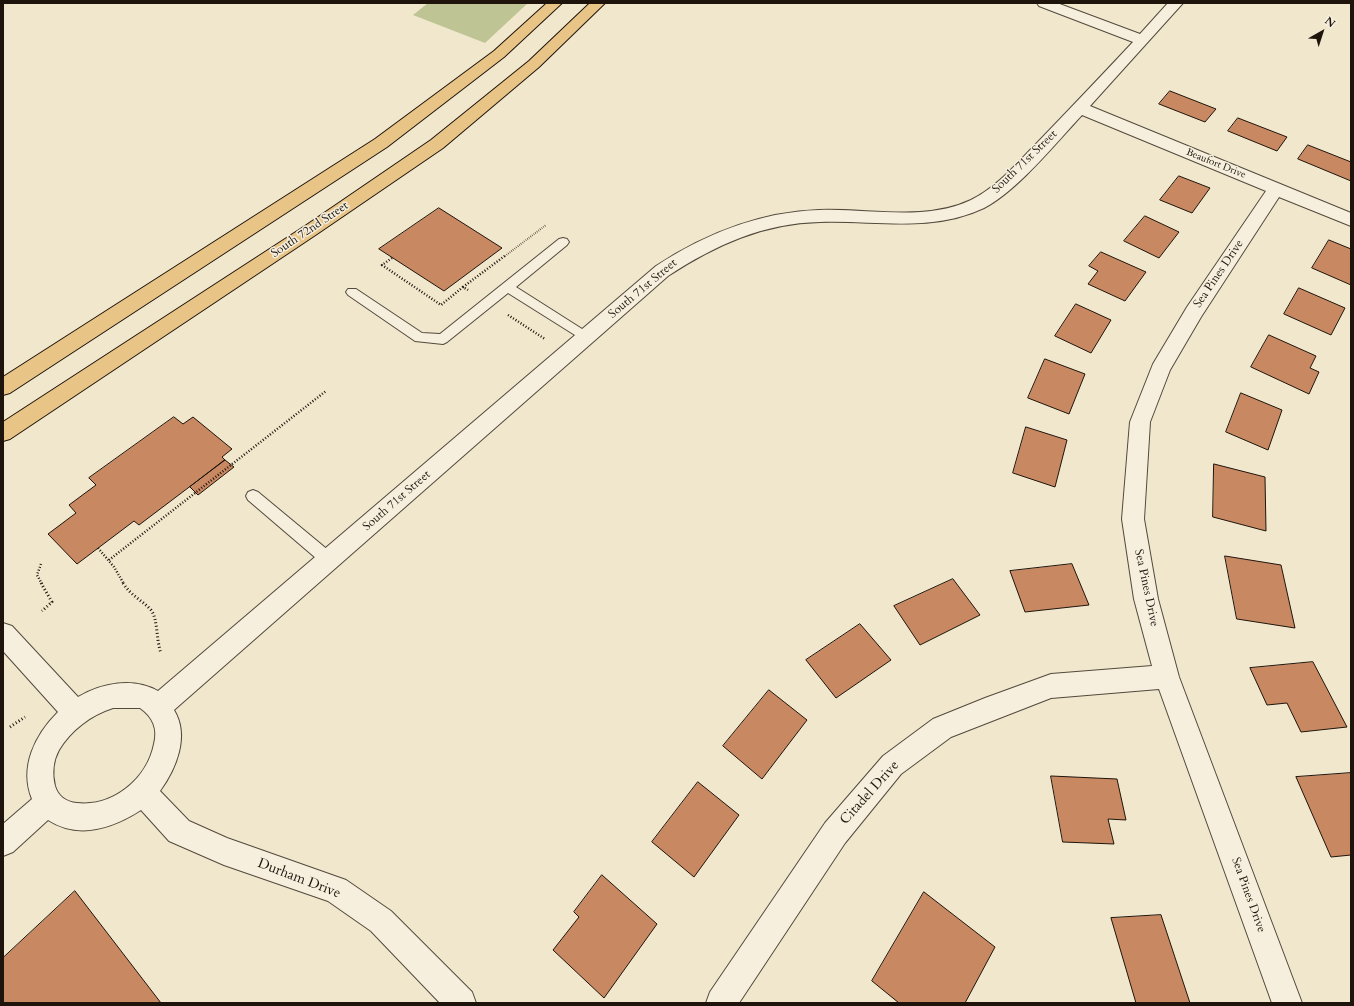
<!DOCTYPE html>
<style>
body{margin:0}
#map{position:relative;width:1354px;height:1006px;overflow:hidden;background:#f1e7cc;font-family:Cardo,serif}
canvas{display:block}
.frame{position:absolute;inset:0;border:4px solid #1e140c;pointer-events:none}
.north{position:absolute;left:1302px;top:12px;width:40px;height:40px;-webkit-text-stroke:3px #f6efde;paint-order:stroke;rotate:39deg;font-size:11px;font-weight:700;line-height:16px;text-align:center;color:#1e140c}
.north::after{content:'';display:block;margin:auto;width:14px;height:18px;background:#1e140c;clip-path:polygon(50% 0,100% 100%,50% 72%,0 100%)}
</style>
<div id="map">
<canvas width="1354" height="1006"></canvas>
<div class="frame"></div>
<div class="north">N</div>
</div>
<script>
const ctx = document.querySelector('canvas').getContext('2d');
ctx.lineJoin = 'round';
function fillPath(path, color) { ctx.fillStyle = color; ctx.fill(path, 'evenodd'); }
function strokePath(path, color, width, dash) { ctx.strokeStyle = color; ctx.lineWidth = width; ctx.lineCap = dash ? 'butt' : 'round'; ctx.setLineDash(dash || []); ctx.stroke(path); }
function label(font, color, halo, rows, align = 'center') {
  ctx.font = font + ' Cardo,serif'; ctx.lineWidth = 3; ctx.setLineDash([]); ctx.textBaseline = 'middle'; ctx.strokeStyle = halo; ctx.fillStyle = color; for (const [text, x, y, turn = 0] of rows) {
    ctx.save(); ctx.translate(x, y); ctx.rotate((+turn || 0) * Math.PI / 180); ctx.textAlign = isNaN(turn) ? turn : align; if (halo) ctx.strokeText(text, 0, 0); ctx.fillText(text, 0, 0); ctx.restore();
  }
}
const green = new Path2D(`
 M428,3H528L485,43L413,15Z`);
const building = new Path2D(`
 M1170,91L1216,109L1205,122L1159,104Z
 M1238,118L1287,137L1277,151L1228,131Z
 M1308,145L1351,162V181L1298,159Z
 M1179,176L1210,188L1192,213L1160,200Z
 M439,208L502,248L444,291L379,249Z
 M1145,216L1179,232L1159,258L1124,241Z
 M1329,240L1351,249V285L1312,268Z
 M1101,252L1146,272L1125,301L1088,284L1098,271L1089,266Z
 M1299,288L1345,308L1331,335L1284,314Z
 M1076,304L1111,320L1091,353L1055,336Z
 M1269,335L1316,356L1310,368L1319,372L1309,394L1251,367Z
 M1045,359L1085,374L1069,414L1028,398Z
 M1241,393L1282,410L1268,450L1226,432Z
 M174,417L183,424L193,417L232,449L222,457L225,460L139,525L134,521L77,564L48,534L76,513L69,505L96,485L89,478Z
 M1026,427L1067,440L1055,487L1013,473Z
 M225,460L234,467L198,495L190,487Z
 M1214,464L1265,477L1266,531L1213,517Z
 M1225,556L1281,565L1295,628L1237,619Z
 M1072,564L1089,605L1025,612L1010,571Z
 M953,579L980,615L920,645L894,606Z
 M860,624L891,660L836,698L806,660Z
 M1313,662L1347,727L1301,732L1287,703L1267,705L1250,668Z
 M769,690L807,720L762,779L723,746Z
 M1351,773V855L1331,857L1296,777Z
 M1051,776L1117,779L1126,820L1108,819L1114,844L1063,842Z
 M698,782L739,815L694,877L652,842Z
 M602,875L657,924L604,998L553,950L579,917L574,912Z
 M75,891L161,1003H3V958Z
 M924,892L995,947L965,1003H899L872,981Z
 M1161,915L1190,1003H1136L1111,918Z`);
const pathFar2 = new Path2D(`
 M505,256L546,225`);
const pathFar1 = new Path2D(`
 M392,258L382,265L441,305L463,287L468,290
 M463,287L506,255
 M508,315L545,339
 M98,548L114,567L124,584
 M109,560L326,391
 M41,564L37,575L42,584`);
const path = new Path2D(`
 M41,583L52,602L42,611
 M123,583C131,596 142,600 151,610C158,619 156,640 161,653
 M10,727L25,717`);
const lane = new Path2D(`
 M563,238L567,239L569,242L567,245L516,287L590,334L592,337L590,340L586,342L508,293L447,342L443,344L415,341L348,295L346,292L348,289H356L422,333L440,334L559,239Z
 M253,490L258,492L334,555L336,560L334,565L329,566L324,565L248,500L246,496L248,492Z`);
const street = new Path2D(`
 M1037,3H1057L1140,34L1168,3H1183L1090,106L1351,213V226L1279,197L1201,317L1170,370L1150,422L1144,519L1158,599L1179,677L1302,1003H1272L1159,689L1051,698L951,737L901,774L845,843L739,1003H706L710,992L825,823L883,756L933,719L985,698L1051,674L1152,666L1134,599L1122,519L1130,422L1153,364L1187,307L1266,191L1082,115C1056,143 1017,191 984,208C932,233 875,220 820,222C764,223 715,245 668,276L174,710C190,736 176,769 160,791L189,821L227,838L346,880L391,911L472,992L476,1003H440L371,931L328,901L224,865L169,841L141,810C113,828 79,840 48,820L13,852L3,856V824L32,799C19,767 35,735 58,712L3,651V623L12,626L78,697C102,683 133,677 158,691L656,266C705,234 759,212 819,210C869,208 924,222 971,200C997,187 1015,165 1035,145C1068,111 1101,76 1133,42L1039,6ZM113,708H140C153,717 158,729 154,744C147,779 113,807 77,803C66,802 58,796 55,786C52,774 53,761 59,750C71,730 91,715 113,708Z`);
const primary = new Path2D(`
 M547,3H562L504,57L387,147L10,393L3,395V377L375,139L494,51Z
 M590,3H605L539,67L443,148L317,234L10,439L3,441V422L305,226L431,140L529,61Z`);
const farStreetnames = [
 ["Beaufort Drive",1216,164,22]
];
const streetNames = [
 ["South 71st Street",1025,162,-44],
 ["South 72nd Street",310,230,-34],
 ["Sea Pines Drive",1219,274,-56],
 ["South 71st Street",643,289,-40],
 ["South 71st Street",397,501,-41],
 ["Sea Pines Drive",1146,588,78],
 ["Sea Pines Drive",1248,895,70]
];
const nearStreetnames = [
 ["Citadel Drive",870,793,-48],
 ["Durham Drive",299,879,21]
];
fillPath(green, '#bfc494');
fillPath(building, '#c88862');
strokePath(building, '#1e140c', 1);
strokePath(lane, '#53493c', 2);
strokePath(street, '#53493c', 2);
strokePath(primary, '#1e140c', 2);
strokePath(pathFar2, '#1e140c', 2, [0.5, 1.5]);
strokePath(pathFar1, '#1e140c', 2.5, [1, 2]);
strokePath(path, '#1e140c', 3, [1, 2.5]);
fillPath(lane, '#f6efde');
fillPath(street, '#f6efde');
fillPath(primary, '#e8c486');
label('10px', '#1e140c', '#f6efde', farStreetnames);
label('12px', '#1e140c', '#f6efde', streetNames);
label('14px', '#1e140c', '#f6efde', nearStreetnames);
</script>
